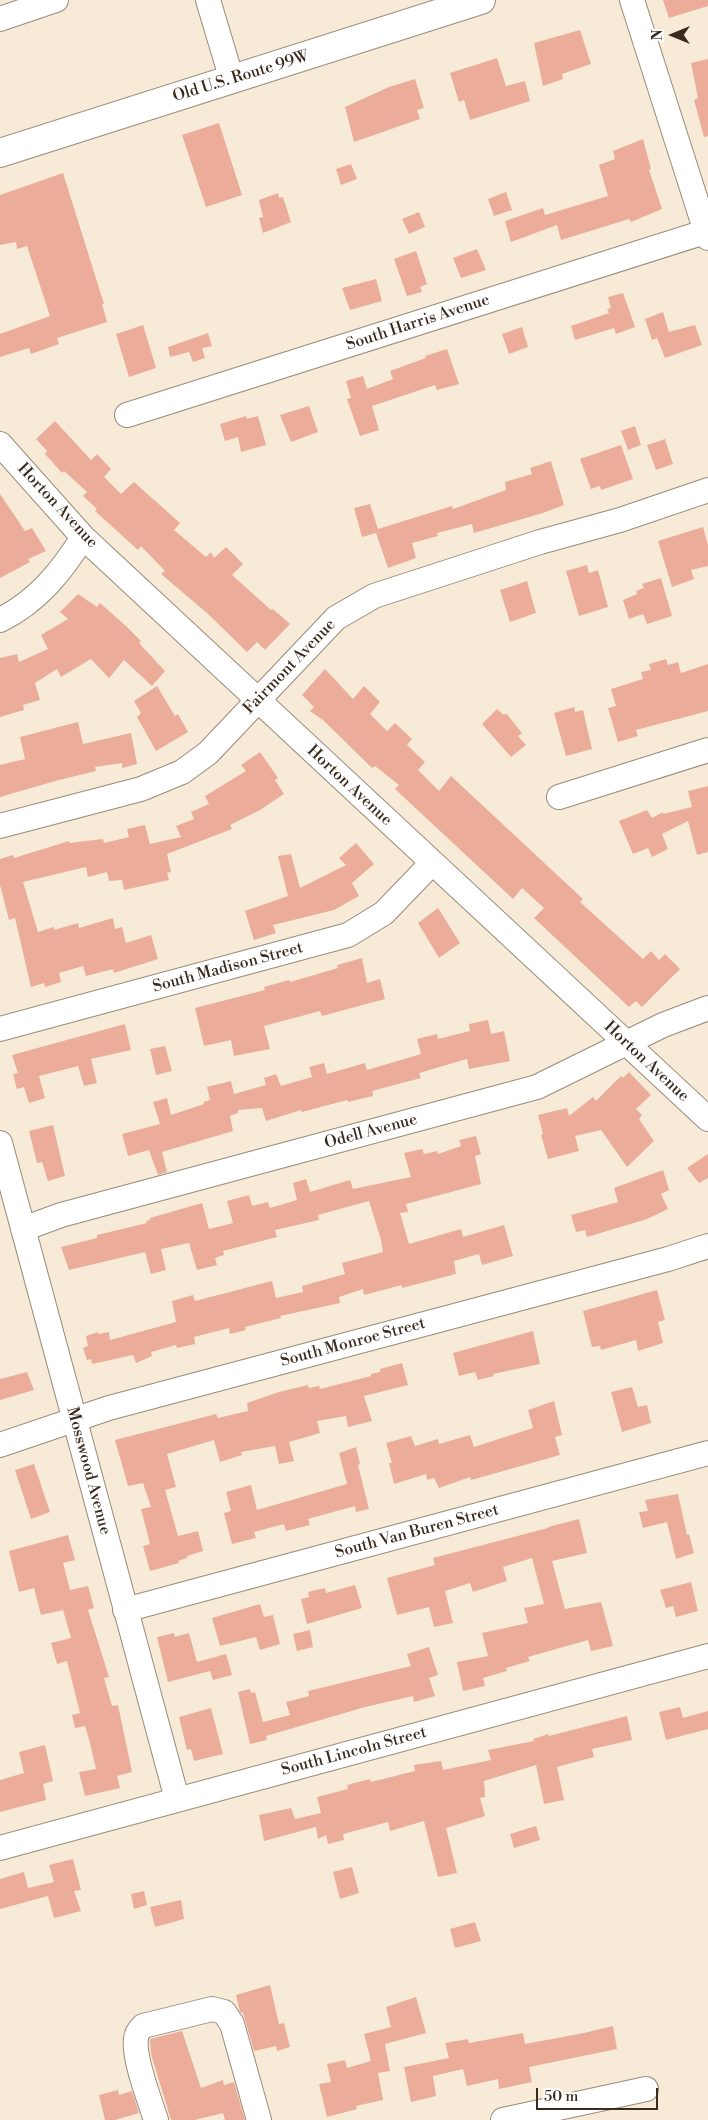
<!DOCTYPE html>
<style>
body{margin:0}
#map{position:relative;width:708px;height:2120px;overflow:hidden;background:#f7ebd8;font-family:"Libre Bodoni",serif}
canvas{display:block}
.north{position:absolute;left:648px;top:10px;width:50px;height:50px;-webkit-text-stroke:4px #fff;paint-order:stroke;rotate:270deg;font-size:14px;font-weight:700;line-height:20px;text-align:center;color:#3b2a1e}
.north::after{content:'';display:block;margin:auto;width:18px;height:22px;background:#3b2a1e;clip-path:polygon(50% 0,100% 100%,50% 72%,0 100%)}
.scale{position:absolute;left:536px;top:2088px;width:122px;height:22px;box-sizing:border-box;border:2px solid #3b2a1e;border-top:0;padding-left:6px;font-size:15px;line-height:18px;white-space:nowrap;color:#3b2a1e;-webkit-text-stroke:4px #fff;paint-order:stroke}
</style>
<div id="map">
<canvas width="708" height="2120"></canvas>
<div class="north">N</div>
<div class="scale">50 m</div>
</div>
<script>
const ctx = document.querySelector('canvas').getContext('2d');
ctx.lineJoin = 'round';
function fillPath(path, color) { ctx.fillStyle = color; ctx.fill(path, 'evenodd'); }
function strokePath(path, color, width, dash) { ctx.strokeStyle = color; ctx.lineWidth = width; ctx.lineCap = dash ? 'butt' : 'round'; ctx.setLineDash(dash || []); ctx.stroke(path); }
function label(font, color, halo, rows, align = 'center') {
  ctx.font = font + ' "Libre Bodoni",serif'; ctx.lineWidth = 4; ctx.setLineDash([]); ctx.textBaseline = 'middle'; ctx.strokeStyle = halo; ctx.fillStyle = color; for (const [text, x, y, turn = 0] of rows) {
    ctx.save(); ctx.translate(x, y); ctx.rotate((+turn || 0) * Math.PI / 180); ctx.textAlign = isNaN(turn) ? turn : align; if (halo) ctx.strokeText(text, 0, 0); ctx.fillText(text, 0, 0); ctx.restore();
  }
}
const building = new Path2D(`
 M663,0H708V6L669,18Z
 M580,30L591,64L562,74L563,79L543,86L534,43Z
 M497,58L506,86L525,81L530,101L470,120L464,100L459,102L450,73Z
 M708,59V136L704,137L694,100L698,98L691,63Z
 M415,79L424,108L417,110L420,119L354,142L345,107L389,87Z
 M219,123L242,195L206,207L182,135Z
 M643,139L651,169L649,170L662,209L631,222L629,219L561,240L557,225L511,242L505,221L543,208L545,215L608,196L599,165L615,159L613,151Z
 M351,164L357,179L341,185L336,169Z
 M63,173L104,304H102L107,322L57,338L59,344L31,354L29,348L0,357V334L50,316L27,246L17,249L16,242L0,245V195Z
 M506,192L512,210L494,216L488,199Z
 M278,193L279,198L283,197L291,222L263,233L259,218L263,217L259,200Z
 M419,212L425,227L409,234L402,219Z
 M477,249L486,270L461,278L453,258Z
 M416,251L427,284L420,287L422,292L407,296L394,259Z
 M376,279L382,301L350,310L342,288Z
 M623,293L635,327L616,334L614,328L575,340L571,326L609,313L607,309L611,308L608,297Z
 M663,312L669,332L695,325L702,345L665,358L657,338L652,340L645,319Z
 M143,325L156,368L129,377L116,334Z
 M522,327L528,347L509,354L502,334Z
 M208,333L212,346L202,348L205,358L193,362L189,352L170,357L168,347Z
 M447,349L459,384L437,390L435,385L372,406L379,430L360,436L347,399L351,398L346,381L363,376L367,389L393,379L390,371L426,358L425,356Z
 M309,406L318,432L291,442L280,415Z
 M246,416L247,419L258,416L266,445L241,452L238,437L225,441L220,424Z
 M55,421L91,460L97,454L111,469L104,477L121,494L134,482L180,523L174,530L206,557L211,552L214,558L226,547L243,564L232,575L271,610L273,609L290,624L265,650L257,642L247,652L207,613L161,574L165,571L141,546L138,550L95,511L97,509L83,496L87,492L64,471L62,473L45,454L47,451L36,439Z
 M635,426L641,445L628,450L621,431Z
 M665,439L673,464L656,470L647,445Z
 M621,445L633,479L601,490L600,486L591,489L580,459Z
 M551,461L564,505L543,513L474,533L472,524L437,533L438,536L412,543L416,558L388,568L376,533L362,537L354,508L370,504L378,529L452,506L453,509L506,490L505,482L532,474L530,468Z
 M0,494L25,531L32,528L46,551L28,559L30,562L0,578Z
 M703,527L708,545V566L691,570L694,579L672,587L658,541Z
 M587,565L589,573L598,570L608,607L579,616L566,571Z
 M661,578L672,616L647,624L643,614L629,619L623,600L637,594L636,591L644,588L642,584Z
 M527,581L536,613L510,622L500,590Z
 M78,594L97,607L100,603L126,626L141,641L139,643L165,671L152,686L124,660L109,678L91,659L61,677L57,669L35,683L40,700L23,705L24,710L0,717V658L17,654L19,662L48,649L41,635L68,619L60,612Z
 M666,659L668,665L678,662L681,673L708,664V711L636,730L638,736L618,742L608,708L616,706L611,689L643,679L641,672L651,670L649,664Z
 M325,669L353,699L364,686L380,702L370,714L387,731L395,723L412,739L407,745L425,762L418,770L439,791L451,776L583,899L580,902L643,959L651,951L659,960L665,954L680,969L642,1007L636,1001L629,1007L534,918L544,908L522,888L513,899L395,789L399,785L375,766L372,768L323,720L310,711L314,707L302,695Z
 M157,686L175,716L178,714L188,732L156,751L137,717L141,713L134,701Z
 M574,707L575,712L583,710L592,749L566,756L554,713Z
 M497,709L504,715L506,713L522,733L518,736L526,745L511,757L482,724Z
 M78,722L83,744L131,733L137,764L122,768V763L95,767L96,771L59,780L0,797V765L25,759L20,737Z
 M260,752L278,778L275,780L284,794L260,810L230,825L232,829L167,854L171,872L167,873L169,880L124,890L122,880L109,881L107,872L88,877L86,867L23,882L38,932L54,927V930L78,923L79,928L113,918L115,929L122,927L126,943L151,935L158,959L114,973L113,969L86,976L83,966L59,973L61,982L45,987L44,983L31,987L15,918L9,920L0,885V859L13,855L14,858L69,841V843L103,839L104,843L129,837L127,829L145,825L150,844L181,837L176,826L194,819L191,812L209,804L205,796L246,771L241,765Z
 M708,786V852L697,855L688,821L662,834L668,849L652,857L648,848L633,854L619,821L647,810L652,818L663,812V814L692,807L688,791Z
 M356,843L374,864L352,883L359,896L334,910L273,925L276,933L254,940L245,911L288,896L278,856L291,854L300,888L346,865L339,858Z
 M438,908L460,943L439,958L418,923Z
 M362,958L367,983L380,979L385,999L322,1016L320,1011L264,1026L270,1049L234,1056L231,1040L204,1046L195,1008L265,990L264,987L289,980L290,982L338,968L337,965Z
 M488,1020L491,1034L504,1031L510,1061L469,1069L467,1059L419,1073L421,1078L372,1091L373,1096L348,1102L347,1100L302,1112L301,1110L266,1121L262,1108L238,1110V1113L230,1116L233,1131L162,1152L167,1172L158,1175L149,1150L128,1156L122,1134L160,1124L153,1102L167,1098L171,1115L204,1104L203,1102L210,1100L207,1087L231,1081L234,1094L266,1085L264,1078L276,1074L281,1086L312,1077L309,1067L324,1063L327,1074L365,1063L367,1070L421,1054L417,1039L437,1034L438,1039L470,1031L469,1024Z
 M125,1024L131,1050L91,1059L97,1083L84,1086L78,1066L39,1076L45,1098L29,1103L24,1087L17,1089L13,1074L18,1073L12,1055Z
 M165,1046L172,1071L156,1075L150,1049Z
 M629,1072L651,1095L636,1109L642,1115L639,1119L654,1141L627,1167L601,1130L575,1136L579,1151L548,1159L541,1135L543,1134L538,1115L567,1108L569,1116L593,1097L596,1101L621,1076L623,1078Z
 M53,1125L65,1176L48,1181L42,1162L37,1163L29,1131Z
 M476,1136L481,1154L475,1156L481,1184L406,1204L408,1212L400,1213L409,1244L461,1229L463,1237L504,1225L513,1256L482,1265L479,1254L454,1261L456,1274L402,1288V1285L364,1295L363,1289L339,1297L340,1303L280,1316L281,1318L245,1327L246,1330L230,1334L229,1328L194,1337L195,1344L177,1348L176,1345L151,1352L152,1356L136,1363L133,1355L92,1364L91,1359L87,1360L83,1348L88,1346L86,1336L98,1332V1334L109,1332L110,1340L176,1322L172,1301L193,1295L195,1301L272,1281L276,1298L303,1292L302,1286L345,1274L342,1263L383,1252L381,1240L369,1201L318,1215L319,1220L275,1230L277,1237L223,1251L224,1255L215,1258L217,1265L197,1270L189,1243L161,1249L166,1270L151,1274L145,1252L69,1270L61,1247L97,1238V1235L147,1223L146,1221L150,1220V1218L202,1203L209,1229L233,1223L227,1201L249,1195L252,1206L268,1202L270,1208L297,1200L293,1183L306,1179L310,1192L350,1180L353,1189L411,1177L404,1153L422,1149L424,1154L437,1151L438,1154L461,1146L459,1140Z
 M708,1154V1178L699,1183L687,1168Z
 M663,1170L669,1190L661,1194L668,1209L647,1219L587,1237L585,1230L576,1232L571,1215L618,1202L614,1188Z
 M657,1290L665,1320L658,1322L663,1343L638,1351L636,1340L601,1350L600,1346L592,1347L583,1311Z
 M533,1331L540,1364L493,1374L494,1376L478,1380L475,1372L459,1376L453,1353Z
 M402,1363L408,1385L364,1396L372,1421L348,1427L346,1416L317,1421L320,1433L289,1442L294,1461L279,1464L275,1446L241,1452L242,1455L220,1462L214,1440L167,1454L176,1487L165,1490L178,1536L198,1531L203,1551L187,1556V1558L178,1561L179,1563L150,1571L143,1546L150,1544L141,1509L151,1507L143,1483L128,1486L115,1440L216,1414L218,1418L248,1411L247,1403L279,1392L308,1385L309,1388L319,1386L320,1389L371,1376V1374L380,1372V1369Z
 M27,1372L34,1390L0,1400V1379Z
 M632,1387L638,1407L647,1405L651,1423L622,1432L611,1392Z
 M554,1401L562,1435L555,1437L560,1455L489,1475L471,1480L470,1477L439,1488L434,1478L427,1480L426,1474L394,1484L389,1463H392L386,1443L411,1436L415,1446L438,1439L439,1444L470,1435L474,1447L533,1428L528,1410Z
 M356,1447L360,1464L358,1465L369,1509L356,1512L355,1506L308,1519L310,1525L286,1531L284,1524L254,1532L256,1538L232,1544L224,1513L231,1511L226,1492L251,1485L257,1510L347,1484L339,1453Z
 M34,1464L50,1512L31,1519L15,1470Z
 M678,1494L687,1535L689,1534L694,1553L676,1559L667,1522L643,1528L639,1512L648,1511L645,1500Z
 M579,1519L587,1553L552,1561L565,1609L601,1602L613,1646L591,1651L588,1640L528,1657L530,1661L506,1668L507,1671L483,1678L485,1686L463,1691L457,1662L488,1656L482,1633L528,1623L524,1608L544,1604L532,1558L503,1567L507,1581L473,1592L470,1583L445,1591L453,1623L434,1627L429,1607L397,1615L387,1578L435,1565L433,1558L548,1528V1527Z
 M68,1535L75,1560L63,1563L70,1590L88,1586L94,1608L88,1610L109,1677L104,1678L112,1706L118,1705L132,1772L117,1776L120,1788L85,1796L79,1772L96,1769L90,1743L85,1726L75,1728L72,1715L80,1713L67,1661L57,1664L51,1643L71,1638L63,1610L41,1615L34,1588L19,1592L9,1551Z
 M691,1582L698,1611L676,1617L673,1606L666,1608L660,1590Z
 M355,1585L362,1608L307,1624L301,1599L309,1597L308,1592L325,1588L326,1593Z
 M260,1604L264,1617L273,1615L280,1644L260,1650L256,1637L220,1646L212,1618Z
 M310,1630L313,1647L297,1651L293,1634Z
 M174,1633L175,1637L189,1633L197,1662L226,1654L232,1675L213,1680L210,1671L168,1682L157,1637Z
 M429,1647L438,1675L429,1678L435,1696L414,1702L413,1696L365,1707L266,1736L267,1740L250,1744L238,1692L250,1689L251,1693L255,1692L263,1722L290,1715L286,1702L309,1696L308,1691L411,1666L407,1654Z
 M680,1707L683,1718L708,1711V1729L666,1740L659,1712Z
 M211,1708L223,1754L194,1761L191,1749L187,1750L179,1717Z
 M627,1716L632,1740L592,1749L594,1757L557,1767L564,1800L544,1804L536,1765L484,1781L485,1797L480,1798L485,1816L446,1828L457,1873L438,1877L424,1821L390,1831L388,1822L343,1834L344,1840L328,1844L326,1835L318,1839L316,1827L264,1841L259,1815L291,1808L295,1819L321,1813L317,1797L348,1789L347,1785L370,1779L371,1782L415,1771L414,1765L441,1761L443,1770L491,1760L488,1750L534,1741L533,1739L548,1734L549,1736Z
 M45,1745L53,1781L43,1784L46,1800L0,1812V1780L24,1773L19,1752Z
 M536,1826L540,1840L514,1848L510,1834Z
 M73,1859L81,1890L74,1891L81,1911L54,1918L48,1896L0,1909V1879L24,1872L28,1888L54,1882L49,1865Z
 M352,1867L359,1893L340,1899L333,1872Z
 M144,1891L147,1905L134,1909L131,1894Z
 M181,1900L184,1919L155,1927L150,1907Z
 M475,1922L481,1941L455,1948L450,1929Z
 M270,1985L279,2024L284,2023L290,2047L277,2051L276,2046L254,2051L243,2013L240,2012L236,1995Z
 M416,1997L426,2033L385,2044L390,2071L378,2073L383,2100L356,2106L357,2109L327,2117L319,2084L331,2082L327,2064L345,2060L347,2068L371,2061L364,2034L391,2027L386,2007Z
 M613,2026L617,2049L529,2067L532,2082L499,2089L498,2079L467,2086L463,2069L433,2076L436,2096L411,2102L404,2067L449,2058L445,2043L468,2039L469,2043L523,2033L525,2044L584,2033Z
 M182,2031L201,2088L223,2080L224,2085L234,2082L245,2120H225L223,2113L195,2120H171L151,2054L150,2039Z
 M118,2090L119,2095L132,2091L139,2113L115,2120H105L99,2095Z`);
const minor = new Path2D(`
 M208,0L232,80
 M632,0L708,238
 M0,19L56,0
 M127,415L708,231
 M0,444L83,537L708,1119
 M0,620C37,602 62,571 83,537
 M559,797L708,750
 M0,826L141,789L182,772L208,753L336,618L374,596L540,542L620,520L708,490
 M0,1029L348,935L384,913L432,863
 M0,1143L177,1799
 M23,1229L61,1215L537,1087L663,1025L708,1008
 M0,1445L109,1408L668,1259L708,1246
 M125,1610L708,1453
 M0,1848L708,1656
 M156,2120C150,2101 133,2058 136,2039C136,2034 139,2030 143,2026L212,2009L224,2012L232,2024L259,2120
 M503,2120L646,2089`);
const major = new Path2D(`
 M0,153L481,0`);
const streetNames = [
 ["Old U.S. Route 99W",241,77,-17],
 ["South Harris Avenue",418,323,-18],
 ["Horton Avenue",57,506,47],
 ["Fairmont Avenue",290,667,-46],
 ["Horton Avenue",349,786,43],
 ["South Madison Street",228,968,-15],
 ["Horton Avenue",646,1062,43],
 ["Odell Avenue",371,1132,-15],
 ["South Monroe Street",353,1343,-15],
 ["Mosswood Avenue",88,1471,75],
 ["South Van Buren Street",417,1532,-15],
 ["South Lincoln Street",354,1752,-15]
];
fillPath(building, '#ebad99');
strokePath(minor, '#998a7b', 26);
strokePath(major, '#998a7b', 30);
strokePath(minor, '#fff', 24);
strokePath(major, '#fff', 28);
label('16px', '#3b2a1e', '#fff', streetNames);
</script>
